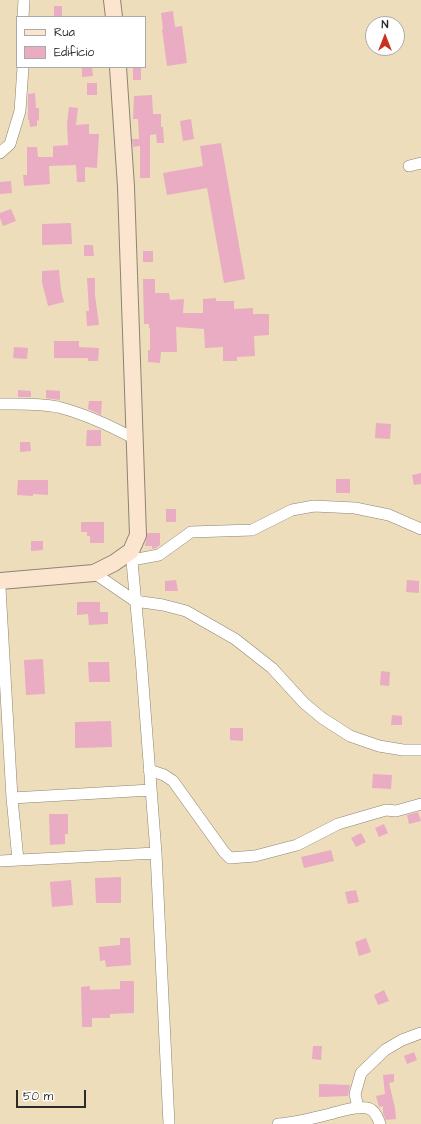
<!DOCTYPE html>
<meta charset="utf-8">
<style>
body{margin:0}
#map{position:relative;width:421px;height:1124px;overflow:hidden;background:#edddbb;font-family:"Architects Daughter",sans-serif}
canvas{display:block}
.legend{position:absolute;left:16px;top:16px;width:130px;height:52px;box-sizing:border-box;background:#fff;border:1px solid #aaa;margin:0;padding:5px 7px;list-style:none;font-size:12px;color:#2b2b2b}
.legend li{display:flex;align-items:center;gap:8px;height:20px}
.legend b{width:20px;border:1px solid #aaa}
.north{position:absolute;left:365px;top:16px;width:40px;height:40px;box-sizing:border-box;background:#fff;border:1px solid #aaa;border-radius:50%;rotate:0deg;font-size:11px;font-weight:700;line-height:16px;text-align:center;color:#2b2b2b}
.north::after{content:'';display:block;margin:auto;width:14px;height:18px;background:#c8321e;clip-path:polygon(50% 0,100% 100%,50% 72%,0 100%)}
.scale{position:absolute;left:16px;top:1090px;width:70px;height:18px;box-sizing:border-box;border:2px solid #2b2b2b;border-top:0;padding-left:5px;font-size:12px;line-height:14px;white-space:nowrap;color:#2b2b2b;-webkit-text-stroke:3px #fff;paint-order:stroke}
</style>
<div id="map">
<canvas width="421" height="1124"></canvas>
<ul class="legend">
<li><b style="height:5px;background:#fbe5cf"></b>Rua</li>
<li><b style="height:11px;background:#e9acc3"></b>Edifício</li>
</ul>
<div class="north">N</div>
<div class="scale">50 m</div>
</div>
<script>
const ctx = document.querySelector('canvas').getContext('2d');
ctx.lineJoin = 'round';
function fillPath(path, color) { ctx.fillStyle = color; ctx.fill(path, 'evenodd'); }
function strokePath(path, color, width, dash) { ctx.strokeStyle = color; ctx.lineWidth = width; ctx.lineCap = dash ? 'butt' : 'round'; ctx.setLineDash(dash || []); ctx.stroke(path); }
const building = new Path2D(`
 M54,6H62V17H54Z
 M173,11L175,27L182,26L187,63L167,66L162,29H163L161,13Z
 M92,67L93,76L82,77V68Z
 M133,67H141V80H133Z
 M87,83H97V95H87Z
 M35,93L36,108H39V121L37,120V126L30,127L29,120H28V94Z
 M152,95L153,114H161V127H163L164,143H157L156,134L150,135V178H140V146L133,147L132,139H139L138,119H133L134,96Z
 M69,107L78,108L76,125L89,124V134H99L97,168L85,167V182H77L76,165L49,166L50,184L24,186L23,175H27V147H37L38,157H53V146L68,145L67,124Z
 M191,119L194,139L183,141L180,121Z
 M221,143L245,279L224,283L207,188L167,195L163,173L203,166L200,146Z
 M11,181L12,193L0,194V182Z
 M11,209L16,221L3,226L0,218V213Z
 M71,223L72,244L42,245V224Z
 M84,245H93L94,256H84Z
 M143,251H153V262H143Z
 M59,270L61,290L64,302L48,306L42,282V271Z
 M87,278H95V295L99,325L87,326L86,311H89Z
 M143,279H155V293H169L170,300L184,299L183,313H203V299L216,298V301H234V309L253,308V314H269V335L254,336L255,356L237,357V361H223V347L205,348L204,329L176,327L177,352H161L160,363L148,362V350H150V328H149V324H144Z
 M54,341H79V347L99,348L98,361H88V358H54Z
 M14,347L28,348L27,359L13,358Z
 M18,390L31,391V397H18Z
 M46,390L60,391V400L46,398Z
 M89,401H102L101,415L88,409Z
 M376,423L391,424L390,439L375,438Z
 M87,430H101V446H86Z
 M20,442H30L31,451L20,452Z
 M421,473V484L414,485L412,475Z
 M336,479H350V493H336Z
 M18,480H48V495L33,494V496L17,495Z
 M166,509H176V522H166Z
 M81,522H104V543H90V536H87V532H81Z
 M147,533H160V545L156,548L152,549V546H145Z
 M31,541H43V550L31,551Z
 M176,580L178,591H165V581Z
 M407,580L419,581V593L406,592Z
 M77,602H100V612H108V624L89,625L88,614L77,615Z
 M43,659L45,694L26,695L24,660Z
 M88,662H109L110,682H89Z
 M381,671L390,672L389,686L380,685Z
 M392,715L402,716V725H391Z
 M111,721L112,747L75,748V722Z
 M230,728H243V741L230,740Z
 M373,774L392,775L391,789L372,788Z
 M418,812L421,821L409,824L407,815Z
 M49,814H68V834H65V844L50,845Z
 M384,824L388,833L379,837L375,828Z
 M361,833L366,842L356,847L351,838Z
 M331,850L334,861L304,868L301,857Z
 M121,877V903H96L95,878Z
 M71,880L73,905L52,907L50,882Z
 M356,890L359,902L348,904L345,892Z
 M120,938H130L131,965L106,967L105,960L100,961L99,947L120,945Z
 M366,938L371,952L359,956L355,942Z
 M120,981H134V1013L110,1014V1018H92V1027H82L81,987L90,986V990L120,989Z
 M384,990L389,1001L378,1005L374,995Z
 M313,1046H322L321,1060L312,1059Z
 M414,1052L417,1060L407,1064L404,1056Z
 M394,1074V1082L389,1083L395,1108L396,1119L386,1120L383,1114V1106L379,1107L376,1096L385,1094L383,1075Z
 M319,1084L350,1085L348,1096L319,1097Z`);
const minor = new Path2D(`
 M23,17L24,0
 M0,153L10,144L20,111L23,67
 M409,166L421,163
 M0,404C19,404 39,403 58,407C85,414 111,426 135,439
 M131,551L141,658L156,853L169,1124
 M132,560L159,555L191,532L252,530L292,510L314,506L355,508L389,515L421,529
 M94,573L135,601L163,605L186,611L235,639L272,668L304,703L322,718L350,736L379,746L403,750H421
 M0,588L12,798L18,860
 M149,770L164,775L173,781L224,852L230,858L255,856L297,845L338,824L386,810L396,811L421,804
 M12,798L151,790
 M0,861L156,853
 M358,1108L355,1094L361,1073L385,1050L402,1040L421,1033
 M278,1124C296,1123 313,1118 330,1114C341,1111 355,1106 367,1108C374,1109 378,1118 380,1124`);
const secondary = new Path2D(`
 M112,0L114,17
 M0,581L94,573L114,563L131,551L138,535L126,187L118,67`);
fillPath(building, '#e9acc3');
strokePath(minor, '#8c8473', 12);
strokePath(secondary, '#8c8473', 18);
strokePath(minor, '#fff', 11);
strokePath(secondary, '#fbe5cf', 16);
</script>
